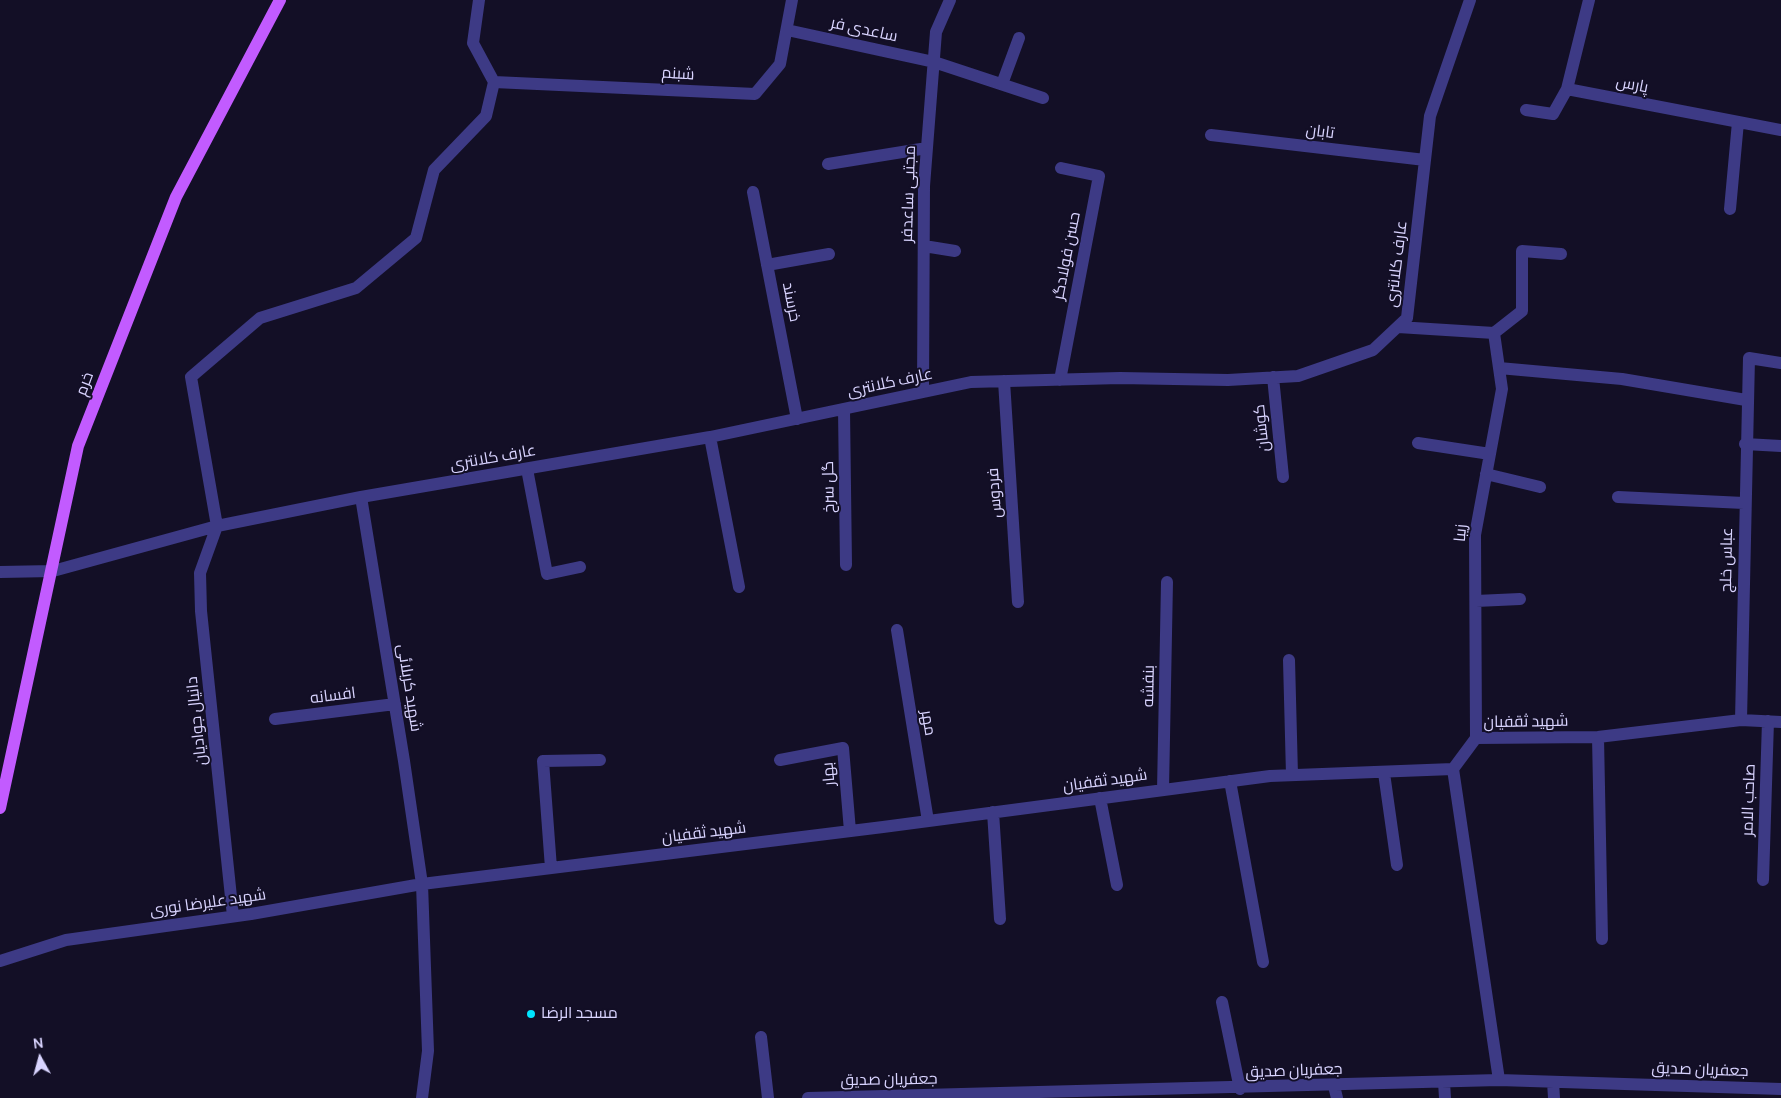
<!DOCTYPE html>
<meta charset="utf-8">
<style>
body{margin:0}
#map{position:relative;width:1781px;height:1098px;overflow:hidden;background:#130f26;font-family:Manrope,sans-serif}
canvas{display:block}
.north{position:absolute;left:15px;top:1033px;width:50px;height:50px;-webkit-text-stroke:4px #130f26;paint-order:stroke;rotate:353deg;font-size:14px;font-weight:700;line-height:20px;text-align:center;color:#d9d4ff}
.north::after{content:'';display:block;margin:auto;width:18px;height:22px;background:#d9d4ff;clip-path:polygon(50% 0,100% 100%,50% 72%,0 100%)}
</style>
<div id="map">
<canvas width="1781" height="1098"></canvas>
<div class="north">N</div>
</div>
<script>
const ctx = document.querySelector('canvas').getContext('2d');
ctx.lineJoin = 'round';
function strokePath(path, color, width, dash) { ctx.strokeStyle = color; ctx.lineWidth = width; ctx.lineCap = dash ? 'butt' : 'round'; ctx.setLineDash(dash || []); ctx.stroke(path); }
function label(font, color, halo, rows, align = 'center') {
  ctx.font = font + ' Manrope,Cairo,sans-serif'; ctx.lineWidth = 4; ctx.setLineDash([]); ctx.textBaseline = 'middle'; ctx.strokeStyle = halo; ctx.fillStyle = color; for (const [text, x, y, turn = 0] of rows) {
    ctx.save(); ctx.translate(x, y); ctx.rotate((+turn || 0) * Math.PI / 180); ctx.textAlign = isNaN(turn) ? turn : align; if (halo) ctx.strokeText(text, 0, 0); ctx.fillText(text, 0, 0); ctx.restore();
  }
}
const minor = new Path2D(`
 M1589,0L1567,89L1781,130
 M787,30L934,62L1043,98
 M494,82L755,94L780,64L792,0
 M1002,84L1019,38
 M1526,110L1553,114L1567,89
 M1211,135L1425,160
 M828,164L927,148
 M753,192L797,419
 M1730,209L1738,122
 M924,246L955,251
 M767,265L829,254
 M1398,327L1494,333L1522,311V251L1561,254
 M1499,368L1622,379L1746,400
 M1273,377L1283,477
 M1060,380L1099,176L1061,168
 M1004,381L1018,602
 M923,392L924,186L936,32L950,0
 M844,409L846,565
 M710,437L739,587
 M1418,443L1490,454
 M1745,444L1781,446
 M527,469L547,574L580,567
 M1486,474L1540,487
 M361,497L404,761L422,884L428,1051L422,1098
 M1618,497L1744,503
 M0,572L53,571L217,526L361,497L710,437L971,382L1120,378L1228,380L1298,376L1373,350L1407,318L1430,116L1470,0
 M1476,601L1520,599
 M897,630L928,821
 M1289,660L1292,775
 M275,719L395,704
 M1741,720L1749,358L1781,363
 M1598,737L1602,939
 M1476,738L1475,535L1502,389L1494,333
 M780,760L843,748L850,831
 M1453,769L1499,1080
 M1384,773L1397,865
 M1230,781L1263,962
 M1163,790L1167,582
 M1100,798L1117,885
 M993,812L1000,919
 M551,868L543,761L600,760
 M1763,880L1768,721
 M233,916L201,611L200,573L217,526L191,377L260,318L356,288L416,238L434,170L486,116L494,82L473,43L479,0
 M0,961L66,940L251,914L422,884L883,827L1270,776L1453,769L1476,738L1598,737L1741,720L1781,722
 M1222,1002L1240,1089
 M761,1037L768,1098
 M1444,1082L1445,1098
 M1553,1082L1554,1098
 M1334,1086L1337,1098
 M808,1098L1499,1080L1781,1089`);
const major = new Path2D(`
 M0,808L78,446L176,197L280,0`);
const markers = [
 [531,1014,5,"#00e5ff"]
];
const streetNames = [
 ["ساعدی فر",864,30,12],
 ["شبنم",678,74,3],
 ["پارس",1632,85,11],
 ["تابان",1320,132,7],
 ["مجتبی ساعدفر",909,194,-88],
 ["حسن فولادگر",1067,256,-79],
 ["عارف کلانتری",1397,264,-83],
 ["خرسند",791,302,79],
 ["عارف کلانتری",890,383,-12],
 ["خرم",85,384,-69],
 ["کوشان",1262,428,-96],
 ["عارف کلانتری",493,458,-10],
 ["گل سرخ",829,487,-91],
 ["فردوس",995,493,-94],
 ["زیبا",1461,533,-85],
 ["عباس خلج",1727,560,-89],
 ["بنفشه",1149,686,-89],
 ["شهید کربلائی",409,688,81],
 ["افسانه",333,696,-7],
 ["دانیال جوادیان",197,721,-96],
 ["شهید ثقفیان",1526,722,-1],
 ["مهر",928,723,81],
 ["بهار",829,774,-95],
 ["شهید ثقفیان",1105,781,-8],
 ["صاحب الامر",1749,800,-88],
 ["شهید ثقفیان",704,833,-7],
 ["شهید علیرضا نوری",208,903,-8],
 ["جعفریان صدیق",1700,1070,2],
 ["جعفریان صدیق",1294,1071,-2],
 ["جعفریان صدیق",889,1080,-1]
];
const poiNames = [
 ["مسجد الرضا",541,1014]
];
strokePath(minor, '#3d3a85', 12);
strokePath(major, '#c25bff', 12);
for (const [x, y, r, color] of markers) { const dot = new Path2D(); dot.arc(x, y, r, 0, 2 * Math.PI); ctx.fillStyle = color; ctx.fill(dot); strokePath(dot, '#130f26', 2); }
label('16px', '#d9d4ff', '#130f26', streetNames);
label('16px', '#d9d4ff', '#130f26', poiNames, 'left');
</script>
